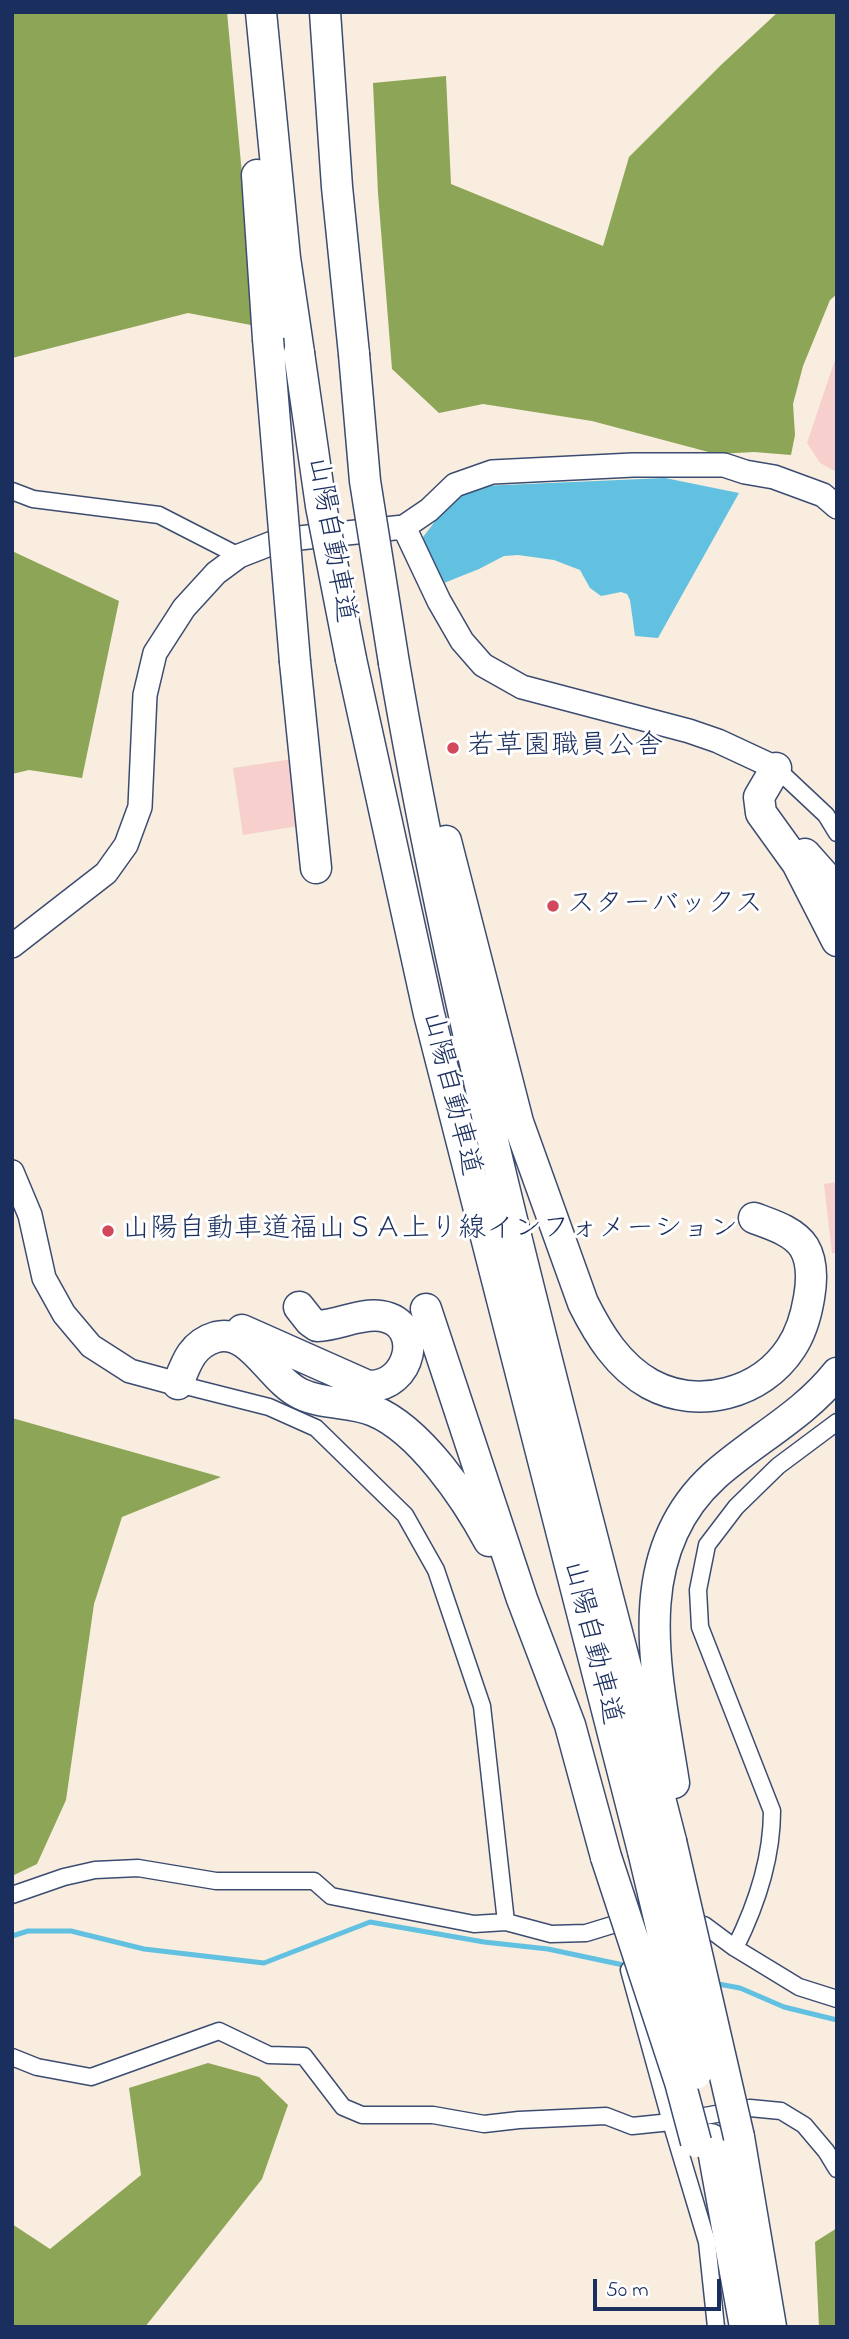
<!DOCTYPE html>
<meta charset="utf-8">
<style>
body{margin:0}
#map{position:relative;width:849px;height:2339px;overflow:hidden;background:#f8edde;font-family:"Indie Flower",sans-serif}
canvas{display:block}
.frame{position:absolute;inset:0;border:14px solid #1b2f5e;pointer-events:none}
.scale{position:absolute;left:593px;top:2279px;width:128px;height:32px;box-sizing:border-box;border:4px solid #1b2f5e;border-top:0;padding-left:9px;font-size:21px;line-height:24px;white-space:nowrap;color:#1b2f5e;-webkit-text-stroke:5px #fff;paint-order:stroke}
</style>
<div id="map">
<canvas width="849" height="2339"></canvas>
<div class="frame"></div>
<div class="scale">50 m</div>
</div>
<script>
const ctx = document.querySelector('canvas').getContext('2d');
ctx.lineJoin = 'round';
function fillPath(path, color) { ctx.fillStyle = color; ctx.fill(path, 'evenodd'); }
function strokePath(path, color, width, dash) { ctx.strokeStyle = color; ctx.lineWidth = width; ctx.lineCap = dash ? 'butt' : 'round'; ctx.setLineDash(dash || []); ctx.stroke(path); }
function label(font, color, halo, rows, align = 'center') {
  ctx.font = font + ' "Indie Flower","Klee One",sans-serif'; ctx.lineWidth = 6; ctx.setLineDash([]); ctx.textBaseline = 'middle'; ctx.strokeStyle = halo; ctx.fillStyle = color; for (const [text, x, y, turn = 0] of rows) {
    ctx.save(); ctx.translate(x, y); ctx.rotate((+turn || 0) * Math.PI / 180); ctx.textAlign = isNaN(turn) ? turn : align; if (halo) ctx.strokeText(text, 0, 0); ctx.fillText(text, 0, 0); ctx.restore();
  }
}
const built = new Path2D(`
 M837,354V472L820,463L807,443Z
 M293,759L304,825L243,835L233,768Z
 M837,1182V1253H832L824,1184Z`);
const forest = new Path2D(`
 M12,12H227L256,326L188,313L12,358Z
 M778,12H837V294L830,300L803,366L793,404L795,435L791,455L754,452L716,454L592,421L483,404L439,413L392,369L378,193L373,83L446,76L451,184L603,246L629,157L721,65Z
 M12,551L119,601L82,778L29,770L12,774Z
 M12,1418L221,1477L122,1517L94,1604L66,1800L37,1864L12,1876Z
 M208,2063L259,2077L288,2105L262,2179L145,2327H12V2224L50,2249L141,2175L129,2088Z
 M837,2228V2327H819L815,2242Z`);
const water = new Path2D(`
 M665,478L739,493L658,638L635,636L630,600L627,594L621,592L601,596L590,588L580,570L554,560L518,555L504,556L479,569L444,583L429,555L423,537L440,515L459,496L481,486Z`);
const stream = new Path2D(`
 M12,1936L28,1931H71L144,1949L264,1963L370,1922L484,1942L548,1949L628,1966
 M713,1983L740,1988L784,2007L837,2020`);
const street = new Path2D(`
 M12,491L33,499L159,515L239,556
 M776,768L826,815L837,833
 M178,1384L269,1407L316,1428L405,1515L436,1570L482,1706L506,1922
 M12,1895L64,1877L95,1870L138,1868L216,1881H314L331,1896L474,1924L506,1922L551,1934L586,1933L648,1914L663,1917
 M685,1921L704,1925L735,1948L799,1987L837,1999
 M735,1948C756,1906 772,1858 772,1811L700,1627L698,1590L707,1545L736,1507L778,1466L837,1422
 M629,1970L671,2122L707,2242L716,2327
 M12,2057L37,2067L91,2077L219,2031L269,2055L304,2056L343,2107L362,2115H433L484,2124L519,2120L606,2116L632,2126L671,2122L750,2108L781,2111L804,2125L826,2151L837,2169`);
const secondary = new Path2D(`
 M404,527L439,601L462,641L483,665L522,687L689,731L718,741L776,768
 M12,946L106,873L126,845L140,807L145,695L155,653L184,608L216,573L239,556L280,540L404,527L429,510L455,485L492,472L633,465H724L745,472L774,477L823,495L837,507
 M12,1172L30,1215L44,1278L64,1314L91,1346L130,1371L178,1384`);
const highway = new Path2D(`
 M261,12L285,258L299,353
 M325,12L337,187L354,354
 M257,175L268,339
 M351,659L429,1014L643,1851
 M295,662L316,868
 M394,663C462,1061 571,1450 671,1841
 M776,768L759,797L761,813L797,863L837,941
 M446,841L518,1122L583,1303C599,1335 618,1366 650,1384C698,1410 761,1394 791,1348C801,1333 806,1316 809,1298C812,1281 813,1262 804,1247C794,1231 770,1224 754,1218
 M805,854L837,890
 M426,1309L522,1599L570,1725L606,1857
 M242,1330L368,1386C411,1388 426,1323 381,1316C360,1313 339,1325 317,1326L310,1321L299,1307
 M178,1384C186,1363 192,1344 216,1337C251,1328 270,1380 301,1394C324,1405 351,1401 374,1411C420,1430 466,1498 489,1541
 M674,1783C658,1679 625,1557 714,1476C754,1440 803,1416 837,1373
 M739,2137L771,2327
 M711,2139L745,2327`);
const highwayBridge = new Path2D(`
 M268,339L295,662
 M299,353L321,506L351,659
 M354,354L365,481L394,663
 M671,1841L739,2137
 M643,1851L696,2074
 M606,1857L680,2082L696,2142`);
const markers = [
 [453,748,7,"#d1495b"],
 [553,906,7,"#d1495b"],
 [108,1231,7,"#d1495b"]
];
const streetNames = [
 ["山陽自動車道",329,540,80],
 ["山陽自動車道",449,1094,76],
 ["山陽自動車道",590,1643,76]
];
const poiNames = [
 ["若草園職員公舎",467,748],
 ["スターバックス",567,906],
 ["山陽自動車道福山ＳＡ上り線インフォメーション",122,1231]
];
fillPath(built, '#f7d0cd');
fillPath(forest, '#8da556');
fillPath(water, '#62c1e0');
strokePath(stream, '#62c1e0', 5);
strokePath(street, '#3c4c71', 19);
strokePath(secondary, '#3c4c71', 26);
strokePath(highway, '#3c4c71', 33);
strokePath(street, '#fff', 16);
strokePath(secondary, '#fff', 23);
strokePath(highway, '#fff', 30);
strokePath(highwayBridge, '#3c4c71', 33, []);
strokePath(highwayBridge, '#fff', 30);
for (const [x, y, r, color] of markers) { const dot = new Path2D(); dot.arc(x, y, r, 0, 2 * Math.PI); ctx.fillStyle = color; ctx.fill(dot); strokePath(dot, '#fff', 2.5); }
label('28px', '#1b2f5e', '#fff', streetNames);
label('28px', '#1b2f5e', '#fff', poiNames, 'left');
</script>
